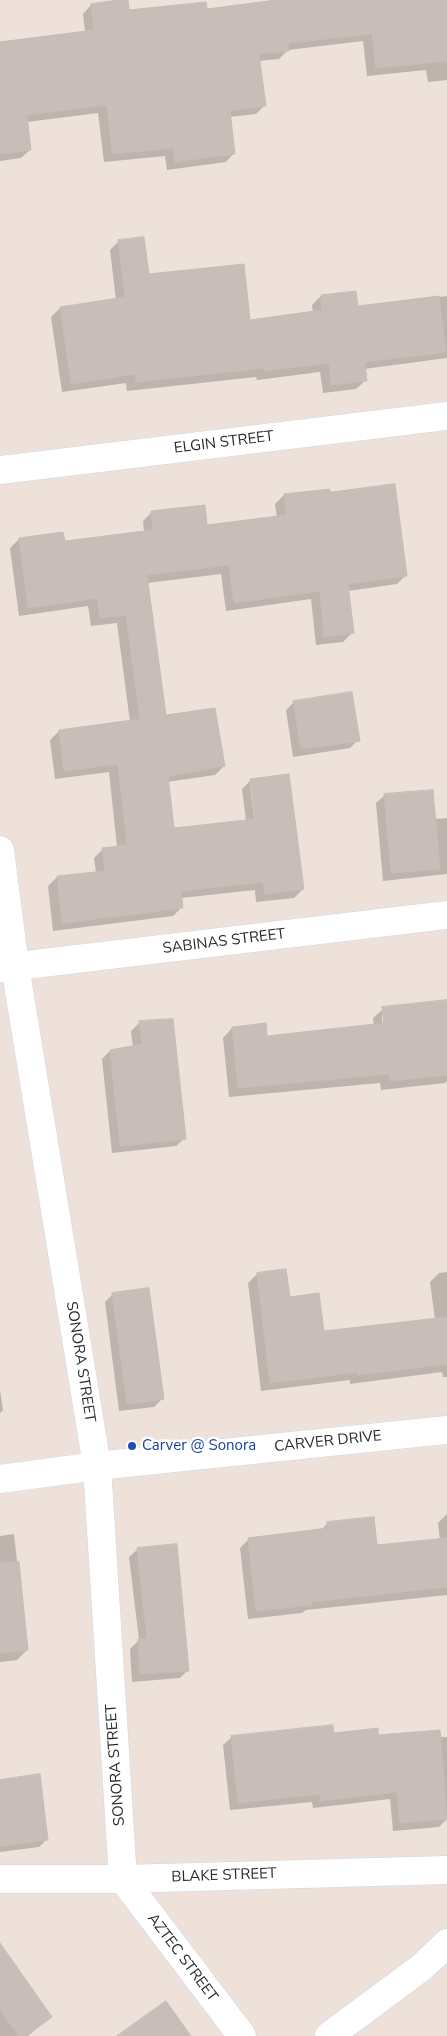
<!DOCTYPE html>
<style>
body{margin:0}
canvas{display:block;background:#ede1d9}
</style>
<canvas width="447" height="2036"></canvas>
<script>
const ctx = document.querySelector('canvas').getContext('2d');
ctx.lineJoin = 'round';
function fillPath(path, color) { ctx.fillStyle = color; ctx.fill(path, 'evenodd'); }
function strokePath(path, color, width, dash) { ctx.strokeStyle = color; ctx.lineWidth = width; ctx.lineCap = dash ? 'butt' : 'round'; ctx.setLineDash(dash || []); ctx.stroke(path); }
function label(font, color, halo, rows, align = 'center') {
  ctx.font = font + ' "Nunito Sans",sans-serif'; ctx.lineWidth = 5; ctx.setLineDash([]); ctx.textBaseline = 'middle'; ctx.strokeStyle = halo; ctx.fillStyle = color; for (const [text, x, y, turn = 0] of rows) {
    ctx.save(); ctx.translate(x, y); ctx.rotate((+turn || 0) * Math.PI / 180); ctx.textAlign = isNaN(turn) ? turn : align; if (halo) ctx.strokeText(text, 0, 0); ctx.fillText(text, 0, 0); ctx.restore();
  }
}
const shadow = new Path2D(`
 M291,0H447V80L428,82L426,70L367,76L363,41L288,50L279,59L259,61L264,106L256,114L229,117L234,153L226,162L167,170L165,156L104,162L98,113L27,122L30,150L21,158L0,161V42L85,32L83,14L91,5L128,12L206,10Z
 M119,241L148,276L249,321L313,313L312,305L321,296L356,308L447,296V358L364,369L366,380L356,389L323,393L320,372L257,380L256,377L127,391L126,383L62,392L51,317L60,308L116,300L110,250Z
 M284,495L406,575L397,584L348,591L352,633L343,642L316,645L311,599L226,611L221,574L147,583L165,717L224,766L215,775L167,782L173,830L246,821L242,789L251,780L303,889L294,898L256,902L255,890L181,898L182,907L173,916L53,931L48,886L57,877L96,873L94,858L103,849L117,847L109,772L55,779L50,740L59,731L130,722L117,623L91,626L88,606L19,616L10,548L19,539L62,533L63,542L144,532L143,521L152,512L206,526L277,517L275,504ZM250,786H252L257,825H255Z
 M294,702L358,740L350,748L293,757L286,710Z
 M385,795L434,819L447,818V874L383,881L376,803Z
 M447,1005V1081L445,1083L381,1090L380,1083L229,1097L223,1038L232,1028L265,1024L266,1038L374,1026L373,1018L383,1009ZM382,1015H384L386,1029L383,1030Z
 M172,1020L185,1138L176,1146L112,1153L102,1059L110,1051L133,1047L131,1031L139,1023Z
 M447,1272V1377H443L442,1372L350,1384V1380L261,1391L248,1283L257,1274L289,1298L323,1333L435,1320L430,1282L439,1273Z
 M113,1294L162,1399L154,1407L119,1411L105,1302Z
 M0,1390L3,1410L0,1413Z
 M447,1514V1595L306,1610L302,1613L248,1619L240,1548L249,1539L320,1531L328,1523L376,1547L440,1540L438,1523Z
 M14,1534L27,1650L17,1660L0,1662V1536Z
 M138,1549L188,1670L180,1678L132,1682L130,1649L139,1640L129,1557Z
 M333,1734L447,1737V1819L439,1827L393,1831L390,1799L313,1808L312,1802L230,1810L223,1745L232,1737Z
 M0,1781L47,1839L39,1847L0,1852Z
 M0,1974L50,2017L28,2036H0Z`);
const building = new Path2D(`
 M119,0H128L129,10L206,2L207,9L276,0H447V61L376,68L372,34L288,43L289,51L259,54L266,106L230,111L235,154L175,162L173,148L112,154L107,105L27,115L31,150L0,154V42L94,30L91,4Z
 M144,237L149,274L244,264L250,320L322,310L321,295L356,291L358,306L439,296L446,352L365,362L367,381L331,385L329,363L265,371V368L136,382L135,374L71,384L60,307L125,297L118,240Z
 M395,484L407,576L348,584L354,633L324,637L320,591L234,603L229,565L147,575L166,715L215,708L225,766L168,776L174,828L255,819L250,779L289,774L304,889L265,894L263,882L181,891L183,908L62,923L57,876L105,871L102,848L127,845L118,764L64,771L59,730L140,719L126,615L100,618L97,598L28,608L19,538L63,532L65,541L153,530L151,511L205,505L207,525L286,515L284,494L330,489V492Z
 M352,692L360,741L301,749L293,701Z
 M433,790L440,869L391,873L384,794Z
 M447,1000V1075L390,1081L389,1074L238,1088L232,1027L266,1023L267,1036L384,1023L382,1007Z
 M173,1019L186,1139L120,1146L110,1050L142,1044L139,1021Z
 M286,1269L290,1297L319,1293L324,1331L447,1317V1364L358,1375V1372L270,1383L257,1273Z
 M149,1288L164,1399L127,1404L112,1293Z
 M374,1517L377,1545L447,1538V1587L312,1602V1605L256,1611L248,1538L328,1528L327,1522Z
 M177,1544L189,1671L140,1674L138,1639H147L137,1548Z
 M19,1562L28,1650L0,1653V1563Z
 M333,1725L334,1733L378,1728V1735L440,1730L447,1819L400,1823L397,1792L320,1801V1794L238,1803L231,1736Z
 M40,1774L48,1840L0,1846V1780Z
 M0,1943L52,2017L26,2036H19L0,2010Z
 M166,2001L191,2036H117Z`);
const minor = new Path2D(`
 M0,470L447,416
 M0,850L15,966L97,1466L123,1879L242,2036
 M0,968L447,915
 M0,1479L97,1466L447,1430
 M0,1879H123L447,1870
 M329,2036L422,1967L447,1943`);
const markers = [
 [132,1446,5,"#1a4fb4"]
];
const streetNames = [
 ["ELGIN STREET",224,443,-7],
 ["SABINAS STREET",224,942,-7],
 ["SONORA STREET",80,1362,81],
 ["CARVER DRIVE",328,1442,-6],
 ["SONORA STREET",116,1765,-94],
 ["BLAKE STREET",224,1876,-2],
 ["AZTEC STREET",182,1958,53]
];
const transitNames = [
 ["Carver @ Sonora",142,1446]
];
fillPath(shadow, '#0003');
fillPath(building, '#c8beb9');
strokePath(building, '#c8bdb3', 1);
strokePath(minor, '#ced6e4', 29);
strokePath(minor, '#fff', 28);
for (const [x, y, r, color] of markers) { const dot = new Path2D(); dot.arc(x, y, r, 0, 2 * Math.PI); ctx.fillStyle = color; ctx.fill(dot); strokePath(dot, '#fff', 2); }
label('15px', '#292929', '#fff', streetNames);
label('15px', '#164399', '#fff', transitNames, 'left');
</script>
